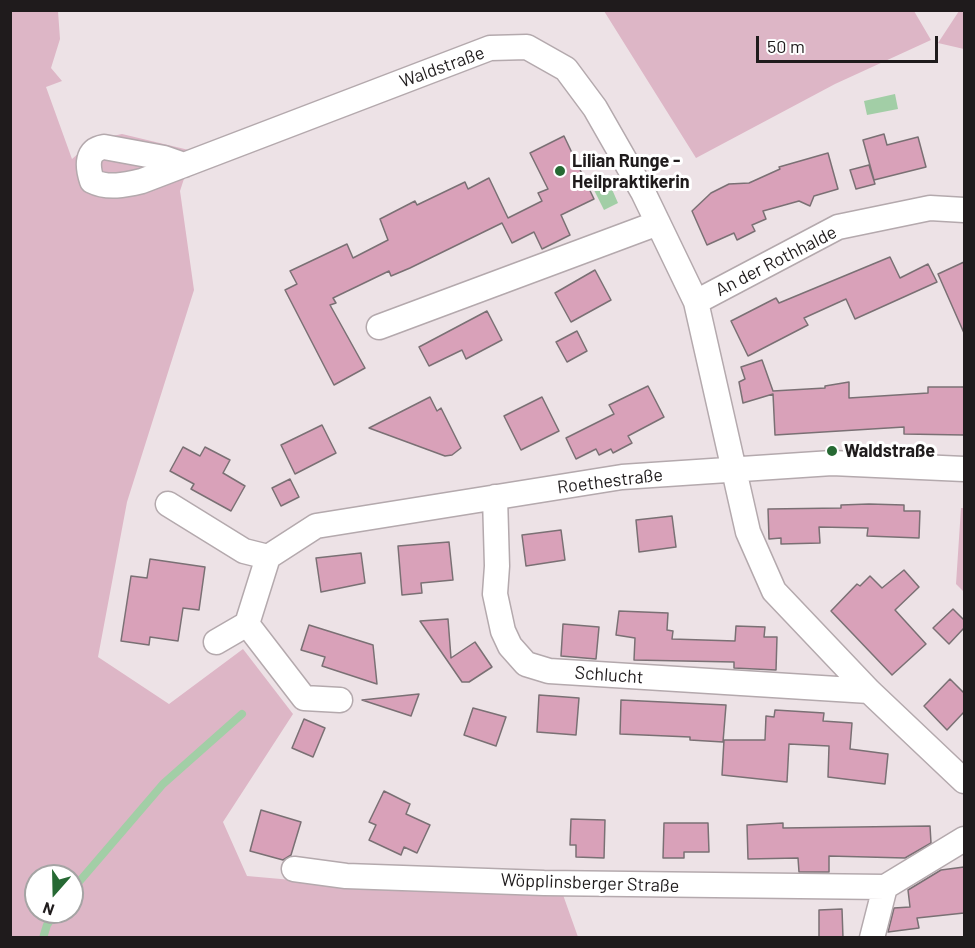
<!DOCTYPE html>
<meta charset="utf-8">
<style>
body{margin:0}
#map{position:relative;width:975px;height:948px;overflow:hidden;background:#ede2e6;font-family:Barlow,sans-serif}
canvas{display:block}
.frame{position:absolute;inset:0;border:12px solid #1f1b1c;pointer-events:none}
.north{position:absolute;left:24px;top:864px;width:60px;height:60px;box-sizing:border-box;background:#fff;border:2px solid #a5a4a4;border-radius:50%;rotate:200deg;font-size:16px;font-weight:700;line-height:24px;text-align:center;color:#1f1b1c}
.north::after{content:'';display:block;margin:auto;width:21px;height:27px;background:#266933;clip-path:polygon(50% 0,100% 100%,50% 72%,0 100%)}
.scale{position:absolute;left:756px;top:36px;width:182px;height:27px;box-sizing:border-box;border:3px solid #1f1b1c;border-top:0;padding-left:8px;font-size:18px;line-height:21px;white-space:nowrap;color:#1f1b1c;-webkit-text-stroke:4px #fff;paint-order:stroke}
</style>
<div id="map">
<canvas width="975" height="948"></canvas>
<div class="frame"></div>
<div class="north">N</div>
<div class="scale">50 m</div>
</div>
<script>
const ctx = document.querySelector('canvas').getContext('2d');
ctx.lineJoin = 'round';
function fillPath(path, color) { ctx.fillStyle = color; ctx.fill(path, 'evenodd'); }
function strokePath(path, color, width, dash) { ctx.strokeStyle = color; ctx.lineWidth = width; ctx.lineCap = dash ? 'butt' : 'round'; ctx.setLineDash(dash || []); ctx.stroke(path); }
function label(font, color, halo, rows, align = 'center') {
  ctx.font = font + ' Barlow,sans-serif'; ctx.lineWidth = 6; ctx.setLineDash([]); ctx.textBaseline = 'middle'; ctx.strokeStyle = halo; ctx.fillStyle = color; for (const [text, x, y, turn = 0] of rows) {
    ctx.save(); ctx.translate(x, y); ctx.rotate((+turn || 0) * Math.PI / 180); ctx.textAlign = isNaN(turn) ? turn : align; if (halo) ctx.strokeText(text, 0, 0); ctx.fillText(text, 0, 0); ctx.restore();
  }
}
const green = new Path2D(`
 M10,11H58L60,39L51,68L62,81L46,87L72,159L94,140L122,134L193,151L180,191L194,290L127,502L98,657L169,704L243,649L293,714L223,822L247,876L416,891L562,892L578,937H11ZM36,876H72V912H36Z
 M604,11H914L931,40L835,84L696,158Z
 M959,11H964V49L938,43Z
 M961,508H964V592L956,584Z`);
const water = new Path2D(`
 M895,94L898,109L867,115L864,101Z
 M607,178L618,203L604,210L592,186Z`);
const stream = new Path2D(`
 M72,890L163,784L242,714
 M43,938L47,925L56,912`);
const building = new Path2D(`
 M884,134L887,145L918,137L926,167L874,180L863,140Z
 M564,136L594,199L561,215L570,235L542,249L534,232L512,243L502,223L410,268L391,276L389,271L333,298L336,303L330,305L365,368L334,385L285,290L297,284L290,271L347,244L353,258L388,240L380,219L415,201L417,205L465,182L468,189L489,178L508,218L542,201L538,193L548,189L530,153Z
 M828,153L838,189L814,196L810,206L799,201L763,211L766,219L752,225L755,231L737,240L734,233L707,245L692,211L711,193L729,184L749,183L780,169L779,167Z
 M869,165L875,184L856,189L850,170Z
 M890,257L900,278L928,264L937,282L855,319L846,299L804,318L808,325L748,356L731,321L776,298L779,303Z
 M964,262V333L938,274Z
 M595,270L611,300L571,322L555,293Z
 M487,311L502,340L466,359L462,350L429,366L419,347Z
 M577,331L587,351L567,362L556,342Z
 M762,360L773,391L825,388V386L849,382V398L928,393V387H964V435L904,434V427L775,435L773,394L743,403L739,382L745,379L741,367Z
 M648,386L664,417L628,436L632,443L613,453L611,449L599,455L596,449L576,459L566,438L614,414L609,405Z
 M430,397L437,411L441,408L461,448L452,455L445,456L369,428Z
 M542,397L559,431L521,450L504,416Z
 M322,425L336,453L295,474L281,445Z
 M183,447L200,456L205,447L230,460L223,473L245,486L231,511L191,489L194,484L170,471Z
 M290,479L299,497L281,506L272,488Z
 M869,504L904,505V511H920L919,538L867,536L868,528L819,527L820,543L781,544V538L769,539L768,509L841,508V505Z
 M672,516L676,547L639,552L636,520Z
 M561,530L565,560L526,566L522,535Z
 M449,542L453,580L421,583L422,593L402,595L398,546Z
 M361,553L365,583L321,592L316,558Z
 M150,559L205,567L199,610L183,608L178,641L150,637L149,645L121,641L131,576L147,578Z
 M904,570L919,587L895,610L926,644L892,675L831,611L857,584L860,586L870,576L882,588Z
 M953,609L964,620V628L949,644L933,628Z
 M619,611L668,613L667,630L673,631L672,639L735,641L736,626L765,627L764,637H777L776,670L734,668V662L634,660L635,638L616,635Z
 M448,619L451,658L475,642L492,667L469,682H462L420,621Z
 M563,624L599,627L596,659L561,656Z
 M309,625L373,645L377,684L322,666L325,657L301,650Z
 M950,679L964,693V712L947,730L924,706Z
 M419,694L411,716L362,700Z
 M539,695L579,698L576,735L537,732Z
 M621,700L726,705L723,742L690,740V737L620,734Z
 M473,708L506,717L496,746L464,735Z
 M775,710L824,713L823,721L852,723L850,749L888,754L885,784L828,777L829,746L789,744L787,782L722,775L724,740H765L766,716L774,717Z
 M304,719L325,728L313,757L292,748Z
 M384,791L410,804L406,814L430,825L417,853L404,847L401,855L369,840L376,825L369,822Z
 M261,810L301,822L291,855L283,860L250,851Z
 M571,819L605,820L604,858L576,857V845H570Z
 M664,823H708L709,852H684V858H663Z
 M783,823V828L930,826L931,843L905,858L829,856V872H799L798,858L748,859L747,825Z
 M964,867V913L917,918L919,928L888,932L894,908L910,907L908,890L941,870Z
 M842,909L843,938H819V910Z`);
const minor = new Path2D(`
 M184,165L164,158L104,147C86,150 87,166 92,181C108,189 125,185 142,181L490,48L527,47L566,69L595,108L643,192L696,302L748,532L774,591L869,691L964,781
 M696,302L838,227L930,208L964,210
 M379,327L658,223
 M495,497L497,566L495,594L503,631L510,646L526,664L549,671L869,691
 M168,504L244,551L268,557
 M247,624L304,698L340,700
 M216,642L247,624L268,557L316,526L622,477L832,463L964,469
 M294,869L346,876L544,883L885,887
 M872,938L885,887L964,839`);
const markers = [
 [560,171,6,"#266933"],
 [832,451,6,"#266933"]
];
const streetNames = [
 ["Waldstraße",442,67,-20],
 ["An der Rothhalde",776,261,-27],
 ["Roethestraße",610,481,-7],
 ["Schlucht",609,675,4],
 ["Wöpplinsberger Straße",590,883,2]
];
const poiNames = [
 ["Lilian Runge -",572,161],
 ["Heilpraktikerin",572,182],
 ["Waldstraße",844,451]
];
fillPath(green, '#ddb6c6');
fillPath(water, '#a2cea6');
strokePath(stream, '#a2cea6', 8);
fillPath(building, '#d9a1b9');
strokePath(building, '#7a7074', 1.5);
strokePath(minor, '#b4a9ad', 27);
strokePath(minor, '#fff', 24);
for (const [x, y, r, color] of markers) { const dot = new Path2D(); dot.arc(x, y, r, 0, 2 * Math.PI); ctx.fillStyle = color; ctx.fill(dot); strokePath(dot, '#fff', 2); }
label('18px', '#1f1b1c', '#fff', streetNames);
label('bold 18px', '#1f1b1c', '#fff', poiNames, 'left');
</script>
